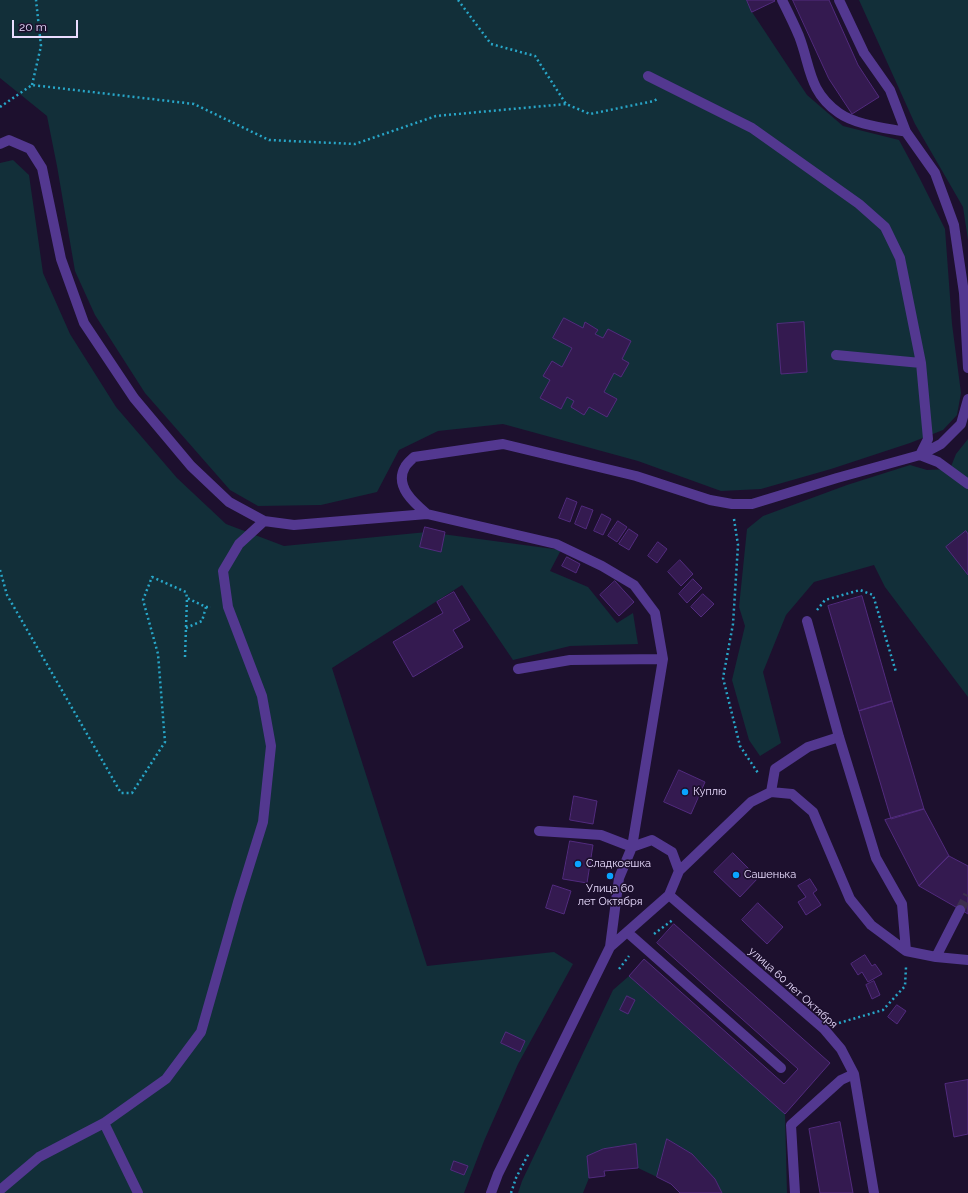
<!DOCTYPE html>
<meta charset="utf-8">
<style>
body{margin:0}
#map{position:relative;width:968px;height:1193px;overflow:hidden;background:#1d102e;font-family:Raleway,sans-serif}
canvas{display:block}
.scale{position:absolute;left:12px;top:20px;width:66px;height:18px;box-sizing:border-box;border:2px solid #eaddff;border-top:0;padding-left:5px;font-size:12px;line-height:14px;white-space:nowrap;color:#eaddff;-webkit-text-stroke:3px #1d102e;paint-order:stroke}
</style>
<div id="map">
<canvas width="968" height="1193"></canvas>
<div class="scale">20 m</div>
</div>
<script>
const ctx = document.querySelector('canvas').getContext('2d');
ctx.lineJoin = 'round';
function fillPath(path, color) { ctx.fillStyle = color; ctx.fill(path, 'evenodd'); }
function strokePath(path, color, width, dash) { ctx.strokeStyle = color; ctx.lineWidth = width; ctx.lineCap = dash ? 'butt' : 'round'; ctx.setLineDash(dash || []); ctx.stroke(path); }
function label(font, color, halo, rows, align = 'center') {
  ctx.font = font + ' Raleway,sans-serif'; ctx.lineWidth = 3.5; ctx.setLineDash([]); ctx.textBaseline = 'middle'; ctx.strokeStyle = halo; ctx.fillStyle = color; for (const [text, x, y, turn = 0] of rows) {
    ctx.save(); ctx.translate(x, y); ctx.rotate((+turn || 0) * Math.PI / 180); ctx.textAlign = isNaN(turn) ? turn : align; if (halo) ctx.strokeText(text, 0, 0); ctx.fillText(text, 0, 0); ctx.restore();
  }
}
const green = new Path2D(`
 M0,0H747L752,12L807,95L843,126L899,140L920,179L945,229L952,324L961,393L957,415L943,430L910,443L831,469L761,489L721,491L638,461L503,424L438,431L399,450L377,492L321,505L258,506L230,490L145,393L95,315L75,271L57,166L47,116L0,78Z
 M859,0H968V240L963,207L915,124Z
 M13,160L29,175L43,273L70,334L116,407L177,478L226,524L284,546L427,532L561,550L550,571L588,587L617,623L633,613L638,644L570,646L513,660L462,585L332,668L427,966L554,952L573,964L518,1064L484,1141L464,1193H0V163Z
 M968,439V697L885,587L874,565L814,582L786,615L763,672L781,743L760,756L749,740L732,680L745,626L739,607L747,529L763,516L847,485L910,465L927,470L950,469L956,454Z
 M629,976L785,1114L787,1193H722L715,1179L692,1154L667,1139L657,1177L638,1168L635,1144L603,1149L587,1156L589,1178L583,1193H518L522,1181L613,990Z`);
const building = new Path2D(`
 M747,0H774L775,1L752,12Z
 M793,0H829L858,65L879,97L852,114L829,79Z
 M564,318L583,328L585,322L598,330L595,334L603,338L608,329L631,341L622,359L629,363L621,377L614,373L604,392L617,399L607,417L589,407L584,415L571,407L574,401L567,397L561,409L540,398L550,380L543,376L552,361L562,367L572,348L553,338Z
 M804,322L807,372L781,374L777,324Z
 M567,498L577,502L570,522L559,518Z
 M582,506L593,510L586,529L575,524Z
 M602,514L611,519L603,535L594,531Z
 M618,521L627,527L617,542L608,536Z
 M425,527L445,532L441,552L420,547Z
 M629,529L638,535L629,550L619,544Z
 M966,531L968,534V575L946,547Z
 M658,542L667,549L657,563L648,556Z
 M567,557L580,564L576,573L562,566Z
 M680,560L693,574L681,586L668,572Z
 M693,579L702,588L687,603L679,594Z
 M615,581L634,602L619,616L600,595Z
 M454,592L470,620L453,630L463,647L413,677L393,642L443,613L437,602Z
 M703,594L714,604L701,617L691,607Z
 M862,596L892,701L859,711L828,606Z
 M892,701L924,809L891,819L859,711Z
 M679,770L705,782L691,814L664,802Z
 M574,796L597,801L593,824L570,820Z
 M924,809L949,856L919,886L885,820Z
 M570,841L593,845L587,883L563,879Z
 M733,853L758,878L740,897L714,872Z
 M949,856L968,866V914L919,886Z
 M810,879L817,890L813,893L821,905L806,915L798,902L806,897L798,886Z
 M553,885L571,891L564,914L546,908Z
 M758,903L783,927L767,944L742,920Z
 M674,924L830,1063L785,1114L629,976L644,959L784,1084L798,1069L657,943Z
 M865,955L872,966L875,964L882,974L868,982L862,972L858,975L851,964Z
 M874,981L880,995L872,999L866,985Z
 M627,996L635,1000L628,1014L620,1010Z
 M897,1005L906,1011L897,1024L888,1017Z
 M506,1032L525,1041L520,1052L501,1043Z
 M968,1080V1134L954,1137L945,1084Z
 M840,1122L853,1193H820L809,1129Z
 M667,1139L692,1154L715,1179L722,1193H680L671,1184L657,1177Z
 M636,1144L638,1168L604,1171L605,1176L589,1178L587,1156L603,1149Z
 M454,1161L468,1166L464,1175L451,1170Z`);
const minorTunnel = new Path2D(`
 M960,910L968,895`);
const path = new Path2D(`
 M458,0L491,44L535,56L566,104L590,114L654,101L657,99
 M32,85L41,46L36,0
 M0,107L32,85L194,104L269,140L355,144L436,116L566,104
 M734,519L738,545L733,624L723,678L740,746L758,773
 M0,570L7,595L121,793H132L165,742L158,654L143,600L152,577L186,592L187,598
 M817,610L825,600L860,590L873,595L896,672
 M186,628L202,621L206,607
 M185,657L187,598L206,607H211
 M654,934L674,919
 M619,969L629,956
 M839,1023L883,1010L905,986L906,967
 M511,1193L516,1178L529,1153`);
const minor = new Path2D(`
 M782,0C788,12 794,24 799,36C811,67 808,91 839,113C856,125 886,128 906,132
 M839,0L864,53L890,90L906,132L935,173L954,225L964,293L968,368
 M648,76L752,128L859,204L885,227L900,258L921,363L928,439L920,455
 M0,144L9,140L30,149L42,168L61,259L84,323L134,398L191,466L229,502L264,521L294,525L427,514L556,544L602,566L634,585L655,613L663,659L632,847L601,835L539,831
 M836,355L921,363
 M920,455L941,444L961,424L968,399
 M427,514C414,503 394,486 405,467C407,463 411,460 414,457L503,444L636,476L710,500L732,504H752L837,478L920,455L938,462L968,484
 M807,621L839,737L876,858L902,904L906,951
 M518,669L570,660L663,659
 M771,792L775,769L808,747L839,737
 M679,871L751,802L771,792L792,794L813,812L850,899L871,925L906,951L936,957L968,960
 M669,895L824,1029L841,1049L854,1074L874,1193
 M627,932L781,1068
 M936,957L960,910
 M104,1123L138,1193
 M0,1190L39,1157L104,1123L166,1079L201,1032L238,902L263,822L271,746L262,696L228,607L223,571L239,544L264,521
 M491,1193L498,1174L610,947L619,878L632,847L652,840L672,852L679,871L669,895L610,947
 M795,1193L791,1125L841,1080L854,1074`);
const markers = [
 [685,792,4,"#09a4ff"],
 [578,864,4,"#09a4ff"],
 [736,875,4,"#09a4ff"],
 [610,876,4,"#09a4ff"]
];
const poiNames = [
 ["Куплю",693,792],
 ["Сладкоешка",586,864],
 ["Сашенька",744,875],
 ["Улица 60",610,889,"center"],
 ["лет Октября",610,902,"center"]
];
const streetNames = [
 ["улица 60 лет Октября",793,988,42]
];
fillPath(green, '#122f39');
fillPath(building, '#341a50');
strokePath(building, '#522b7e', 1);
strokePath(minorTunnel, '#3c2f4d', 10, [10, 5]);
strokePath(path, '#28a6c8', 2.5, [2, 3]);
strokePath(minor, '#533890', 10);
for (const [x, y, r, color] of markers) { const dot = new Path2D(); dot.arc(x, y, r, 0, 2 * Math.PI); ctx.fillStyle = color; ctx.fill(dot); strokePath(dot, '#1d102e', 1.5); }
label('11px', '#eaddff', '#1d102e', poiNames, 'left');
label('11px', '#eaddff', '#1d102e', streetNames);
</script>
